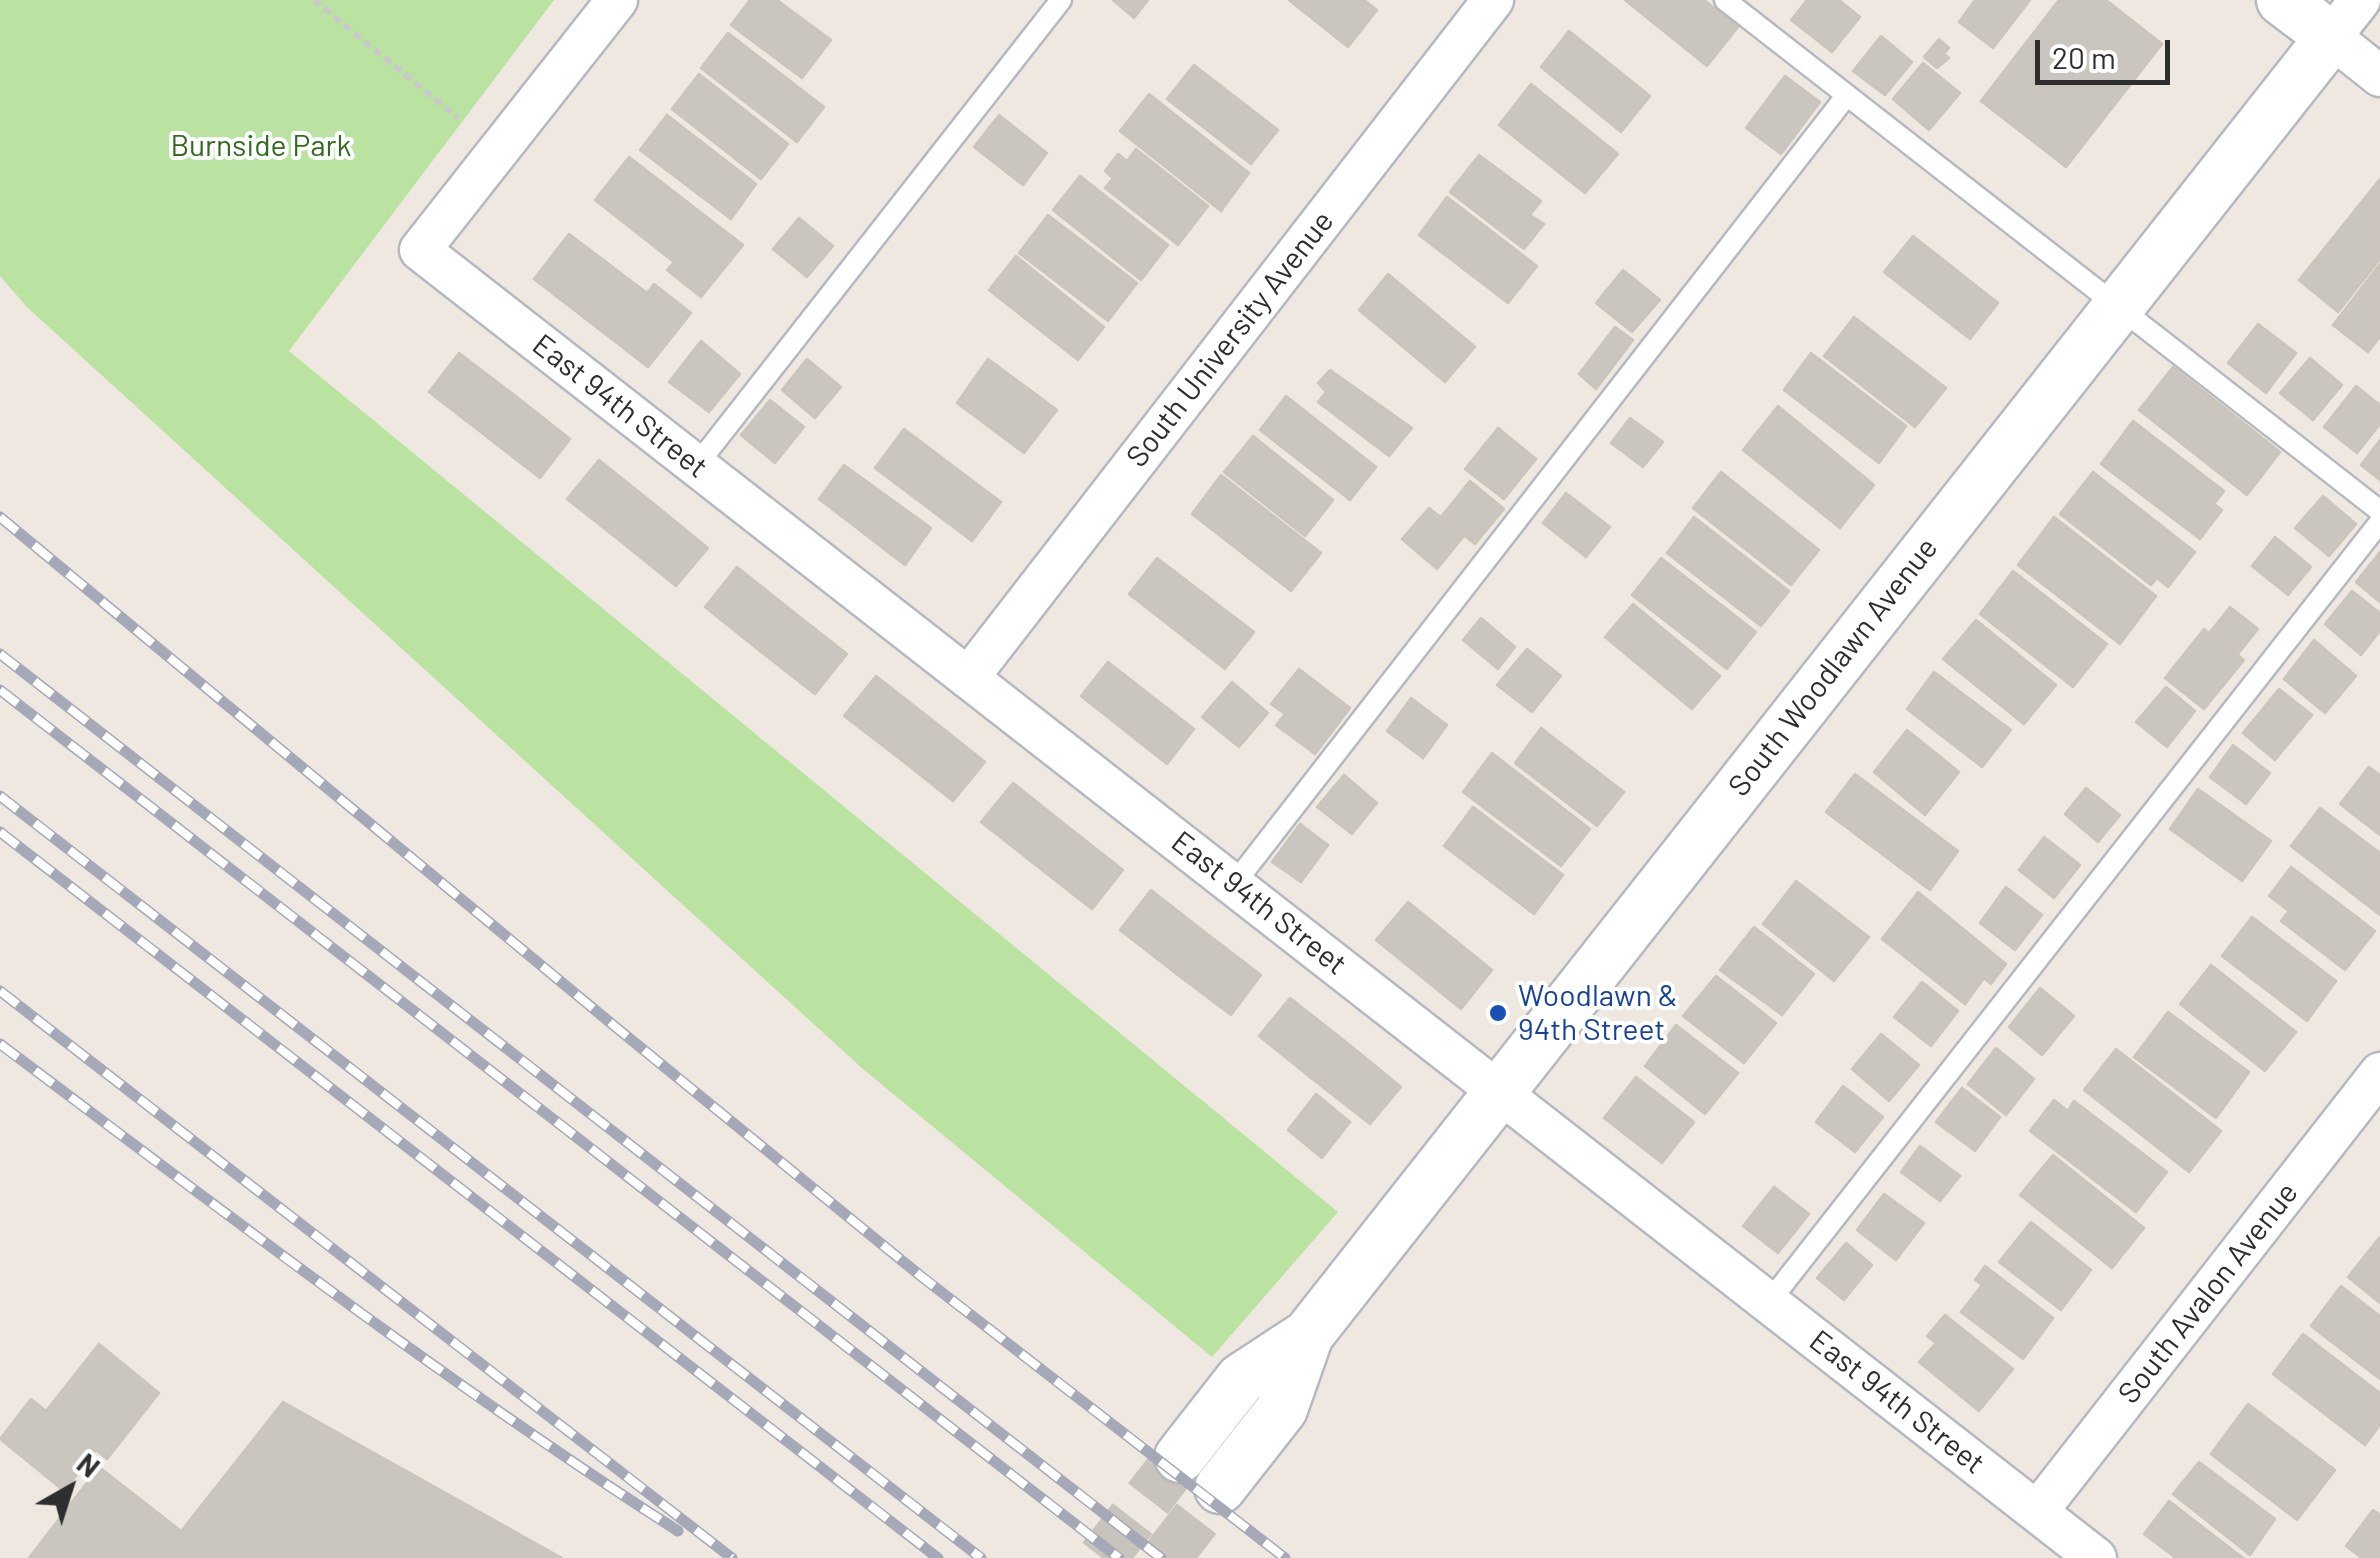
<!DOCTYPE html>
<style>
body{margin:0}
#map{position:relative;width:2380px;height:1558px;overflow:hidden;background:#eee8e1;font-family:Barlow,sans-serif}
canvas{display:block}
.north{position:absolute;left:20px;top:1438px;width:100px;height:100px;-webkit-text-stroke:8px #fff;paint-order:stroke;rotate:39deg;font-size:28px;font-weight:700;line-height:40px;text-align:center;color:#2e2e2e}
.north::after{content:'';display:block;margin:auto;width:35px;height:45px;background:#2e2e2e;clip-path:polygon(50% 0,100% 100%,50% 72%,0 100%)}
.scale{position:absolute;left:2035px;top:40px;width:135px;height:45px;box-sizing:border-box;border:5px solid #2e2e2e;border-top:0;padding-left:12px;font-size:30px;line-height:35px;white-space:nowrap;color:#2e2e2e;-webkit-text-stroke:8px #fff;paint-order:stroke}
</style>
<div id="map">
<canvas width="2380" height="1558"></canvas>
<div class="north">N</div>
<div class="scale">20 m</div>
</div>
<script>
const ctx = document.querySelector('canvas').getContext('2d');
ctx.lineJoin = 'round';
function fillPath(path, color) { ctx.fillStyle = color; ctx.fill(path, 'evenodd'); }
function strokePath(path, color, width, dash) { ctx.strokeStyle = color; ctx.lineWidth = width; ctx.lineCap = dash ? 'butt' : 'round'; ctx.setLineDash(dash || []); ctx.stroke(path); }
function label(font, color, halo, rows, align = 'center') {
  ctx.font = font + ' Barlow,sans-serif'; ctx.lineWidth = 8; ctx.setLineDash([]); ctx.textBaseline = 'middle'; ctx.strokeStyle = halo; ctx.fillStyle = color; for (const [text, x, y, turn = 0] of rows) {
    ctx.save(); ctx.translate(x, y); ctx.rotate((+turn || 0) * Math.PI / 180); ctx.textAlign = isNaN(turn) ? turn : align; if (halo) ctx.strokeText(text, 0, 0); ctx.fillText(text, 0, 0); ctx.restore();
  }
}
const green = new Path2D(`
 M0,0H554L289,351L1338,1212L1212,1357L863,1069L28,308L0,276Z`);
const building = new Path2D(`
 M750,0H777L831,40L802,78L731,25Z
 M1113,0H1148L1134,18Z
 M1289,0H1364L1377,10L1348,47Z
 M1625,0H1704L1738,27L1707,66Z
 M1807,0H1839L1860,17L1832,52L1791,20Z
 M1975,0H2030L1993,48L1959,22Z
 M2059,0H2106L2162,44L2066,167L1981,101Z
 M1569,31L1650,96L1621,132L1541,67Z
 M728,33L824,107L797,142L701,68Z
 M1881,36L1912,62L1885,95L1853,71Z
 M1939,39L1949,48L1944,54L1949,58L1937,68L1924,57Z
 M1923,63L1960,93L1929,130L1893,99Z
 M1194,65L1278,130L1251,164L1167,99Z
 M699,74L788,144L761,179L672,109Z
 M1785,76L1820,102L1781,154L1746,128Z
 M1531,84L1618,154L1585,193L1499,125Z
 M1149,94L1249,173L1221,211L1120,131Z
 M667,115L756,184L731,219L640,150Z
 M999,115L1047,153L1023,185L974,147Z
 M1136,149L1208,206L1178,245L1105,188L1113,178L1105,171L1118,154L1127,161Z
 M1479,155L1541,201L1530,215L1544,224L1524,249L1450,192Z
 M629,157L743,245L701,297L667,270L674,262L595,200Z
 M1080,176L1168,245L1141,280L1053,210Z
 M2380,179V259L2338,312L2299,280Z
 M1447,197L1537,266L1508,303L1419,235Z
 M1048,215L1137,283L1108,321L1019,253Z
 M799,218L833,246L807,277L773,249Z
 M569,234L647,293L654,284L691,313L648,367L534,279Z
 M1913,236L1998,303L1970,339L1884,272Z
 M1016,256L1104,327L1078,360L989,290Z
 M2380,264V337L2368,352L2333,325Z
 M1623,270L1660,300L1632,332L1596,303Z
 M1388,274L1475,347L1445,382L1359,310Z
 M1854,317L1946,388L1915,427L1824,356Z
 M2258,324L2296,353L2266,393L2228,363Z
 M1615,327L1633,340L1596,389L1579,374Z
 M701,341L740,374L709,412L669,382Z
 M459,353L513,394L482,433L429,392Z
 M1811,353L1906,426L1879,463L1784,390Z
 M2310,358L2342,385L2313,420L2280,393Z
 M807,359L841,387L815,418L782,390Z
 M988,359L1057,410L1024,453L957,403Z
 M2173,367L2280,452L2247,495L2139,410Z
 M1330,370L1412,428L1389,456L1318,402L1326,392L1318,383Z
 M2356,386L2380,405V424L2357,453L2324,427Z
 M513,394L570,439L540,478L482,433Z
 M1286,396L1376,467L1350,500L1260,430Z
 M770,400L804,427L775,463L741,435Z
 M1778,406L1874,485L1840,528L1743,450Z
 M1630,418L1663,442L1643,467L1611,443Z
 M2133,421L2224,491L2214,504L2222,510L2200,539L2101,464Z
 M1498,428L1536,459L1504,499L1465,469Z
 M904,429L1001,502L972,541L875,468Z
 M1253,436L1333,500L1305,536L1224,472Z
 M2380,440V480L2361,465Z
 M599,460L654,504L624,544L567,499Z
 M844,465L931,528L905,565L819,499Z
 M1721,472L1819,550L1791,585L1693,508Z
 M2093,472L2195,552L2168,587L2157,578L2151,585L2060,514Z
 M1221,475L1321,553L1291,591L1192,514Z
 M1470,481L1504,509L1475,544L1441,517Z
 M1566,493L1610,527L1586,557L1543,523Z
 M2323,496L2356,524L2329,556L2295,528Z
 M654,504L708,548L676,586L624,544Z
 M1429,508L1464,536L1437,569L1402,539Z
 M1694,517L1789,591L1761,626L1667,553Z
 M2054,517L2156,596L2120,644L2018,565Z
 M2275,537L2311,567L2288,595L2252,566Z
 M2380,552V602L2356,582Z
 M1157,558L1254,632L1225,669L1129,594Z
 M1661,558L1756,632L1727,669L1632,595Z
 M737,567L791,610L760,651L705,607Z
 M2013,571L2107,644L2073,687L1980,614Z
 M2352,591L2380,613V631L2361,655L2325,624Z
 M1633,604L1720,676L1692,709L1605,637Z
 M2230,607L2258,629L2238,654L2210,632Z
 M791,610L847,654L815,694L760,651Z
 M1481,618L1515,647L1498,669L1463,640Z
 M1976,620L2056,685L2024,724L1943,659Z
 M2204,629L2244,660L2204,709L2165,678Z
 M2314,640L2356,676L2325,713L2284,679Z
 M1527,649L1561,676L1532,712L1497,685Z
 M1108,662L1194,729L1167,764L1081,696Z
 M1299,669L1350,708L1315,754L1276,725L1285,714L1271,704Z
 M1934,672L2011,730L1982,767L1907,709Z
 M876,676L931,719L899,758L844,716Z
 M1232,682L1268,713L1239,747L1202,717Z
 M2166,687L2195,711L2167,747L2136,722Z
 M2279,689L2312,715L2275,760L2243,733Z
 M1411,698L1447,725L1423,758L1387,731Z
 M931,719L985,762L953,801L899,758Z
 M1541,728L1624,792L1597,826L1515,763Z
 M1907,730L1959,772L1925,815L1874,772Z
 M2233,745L2270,773L2246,804L2210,777Z
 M1492,753L1590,829L1561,866L1463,792Z
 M2369,767L2380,775V835L2340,804Z
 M1855,774L1958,851L1930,890L1826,812Z
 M1344,775L1377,803L1352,834L1317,807Z
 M1013,783L1067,826L1037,866L981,822Z
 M2086,788L2120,815L2098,842L2065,814Z
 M2198,789L2271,841L2242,881L2170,829Z
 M1473,807L1563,875L1534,914L1444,846Z
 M2320,808L2380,853V915L2291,846Z
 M1300,824L1328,845L1301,882L1272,862Z
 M1067,826L1123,870L1092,909L1037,866Z
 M2044,837L2080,865L2054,898L2019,870Z
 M2291,867L2375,931L2345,970L2281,921L2289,911L2269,896Z
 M1796,881L1869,937L1834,981L1763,924Z
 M2006,887L2042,915L2015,950L1980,923Z
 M1151,890L1206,933L1174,972L1120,930Z
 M1918,892L2006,964L1991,984L1984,978L1965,1004L1882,939Z
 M1408,902L1492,970L1461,1009L1376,940Z
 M2252,917L2336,981L2307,1021L2222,956Z
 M1754,927L1814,974L1782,1015L1720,970Z
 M1206,933L1261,975L1231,1015L1174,972Z
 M2211,965L2296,1032L2265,1071L2180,1004Z
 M1716,976L1776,1023L1744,1063L1683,1016Z
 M1922,982L1958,1011L1931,1046L1894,1017Z
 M2040,988L2074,1016L2042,1055L2009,1027Z
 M1290,998L1346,1042L1315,1081L1259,1036Z
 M2168,1012L2249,1072L2216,1118L2134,1057Z
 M1676,1025L1738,1073L1705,1114L1645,1066Z
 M1881,1034L1919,1065L1889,1101L1852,1069Z
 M1346,1042L1401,1087L1370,1124L1315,1081Z
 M1996,1048L2034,1079L2006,1115L1968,1084Z
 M2116,1049L2221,1131L2189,1172L2084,1090Z
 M1636,1077L1694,1122L1662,1163L1604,1118Z
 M1843,1086L1883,1117L1855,1152L1816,1122Z
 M1962,1088L2000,1117L1975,1151L1936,1122Z
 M1316,1094L1350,1122L1322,1158L1288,1130Z
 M2054,1100L2068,1111L2074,1101L2167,1172L2136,1212L2030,1131Z
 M1920,1146L1960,1176L1940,1201L1901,1172Z
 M2053,1155L2144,1228L2112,1268L2020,1195Z
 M1774,1187L1809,1214L1778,1253L1743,1226Z
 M1884,1194L1924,1223L1896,1260L1857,1230Z
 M2031,1222L2091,1270L2061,1310L1999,1262Z
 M2379,1238L2380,1239V1303L2348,1277Z
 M1846,1243L1872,1265L1844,1300L1817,1278Z
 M1985,1266L2053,1318L2023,1359L1961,1312L1982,1285L1975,1280Z
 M2341,1286L2380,1316V1379L2311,1326Z
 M1945,1315L2013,1369L1979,1411L1919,1362L1936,1343L1927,1336Z
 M2303,1334L2380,1393V1425L2365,1445L2273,1374Z
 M99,1344L159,1393L107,1459L96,1450L64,1491L0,1439L31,1399L46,1411Z
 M283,1402L562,1558H160Z
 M2248,1404L2335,1470L2297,1520L2211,1454Z
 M2199,1462L2275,1519L2250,1555L2173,1494Z
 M99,1467L181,1531L160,1558H29Z
 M2169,1501L2243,1558H2176L2144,1534Z
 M2373,1510L2380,1515V1558H2362L2346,1546Z`);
const tertiaryTunnel = new Path2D(`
 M1102,1558L1180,1457
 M1166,1558L1220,1488`);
const path = new Path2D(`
 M314,0L458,118`);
const service = new Path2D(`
 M1725,0L2380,511
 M696,466L1061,0
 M1234,884L1847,95
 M1769,1302L2380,522`);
const minor = new Path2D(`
 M617,0L420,250L2096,1558
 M2360,0L2331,37L2380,76
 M968,678L1493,0
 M2037,1512L2380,1073`);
const tertiary = new Path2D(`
 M1180,1457L1241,1379L1308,1335
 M1220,1488L1282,1409L1308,1335L2331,37L2282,0`);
const rail = new Path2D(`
 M0,517L618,1029L922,1277L1285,1558
 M0,654L1161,1558
 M0,690L1119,1558
 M0,796L981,1558
 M0,832L938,1558
 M0,991L732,1558
 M0,1044C223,1211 442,1380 678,1531`);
const markers = [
 [1498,1013,10,"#1a4fb4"]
];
const parkNames = [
 ["Burnside Park",261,146]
];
const streetNames = [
 ["South University Avenue",1230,339,-52],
 ["East 94th Street",620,406,38],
 ["South Woodlawn Avenue",1833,667,-52],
 ["East 94th Street",1259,903,38],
 ["South Avalon Avenue",2208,1293,-52],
 ["East 94th Street",1897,1402,38]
];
const transitNames = [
 ["Woodlawn &",1518,996],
 ["94th Street",1518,1030]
];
fillPath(green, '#bae2a1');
fillPath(building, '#cac6bf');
strokePath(building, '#cac4bb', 2.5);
strokePath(tertiaryTunnel, '#c8c3bd', 50, [50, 25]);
strokePath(service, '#b5b8c0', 25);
strokePath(minor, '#b5b8c0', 45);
strokePath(tertiary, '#b5b8c0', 55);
strokePath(path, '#c9c9c9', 6, [8, 5]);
strokePath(service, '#fff', 20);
strokePath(minor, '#fff', 40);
strokePath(tertiary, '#fff', 50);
strokePath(rail, '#a4a8b7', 11);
strokePath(rail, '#fff', 8, [22]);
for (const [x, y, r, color] of markers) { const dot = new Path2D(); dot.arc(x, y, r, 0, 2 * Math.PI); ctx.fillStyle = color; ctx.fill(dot); strokePath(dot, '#fff', 4); }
label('30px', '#326a1f', '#fff', parkNames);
label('30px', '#2e2e2e', '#fff', streetNames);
label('30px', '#164399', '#fff', transitNames, 'left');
</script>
